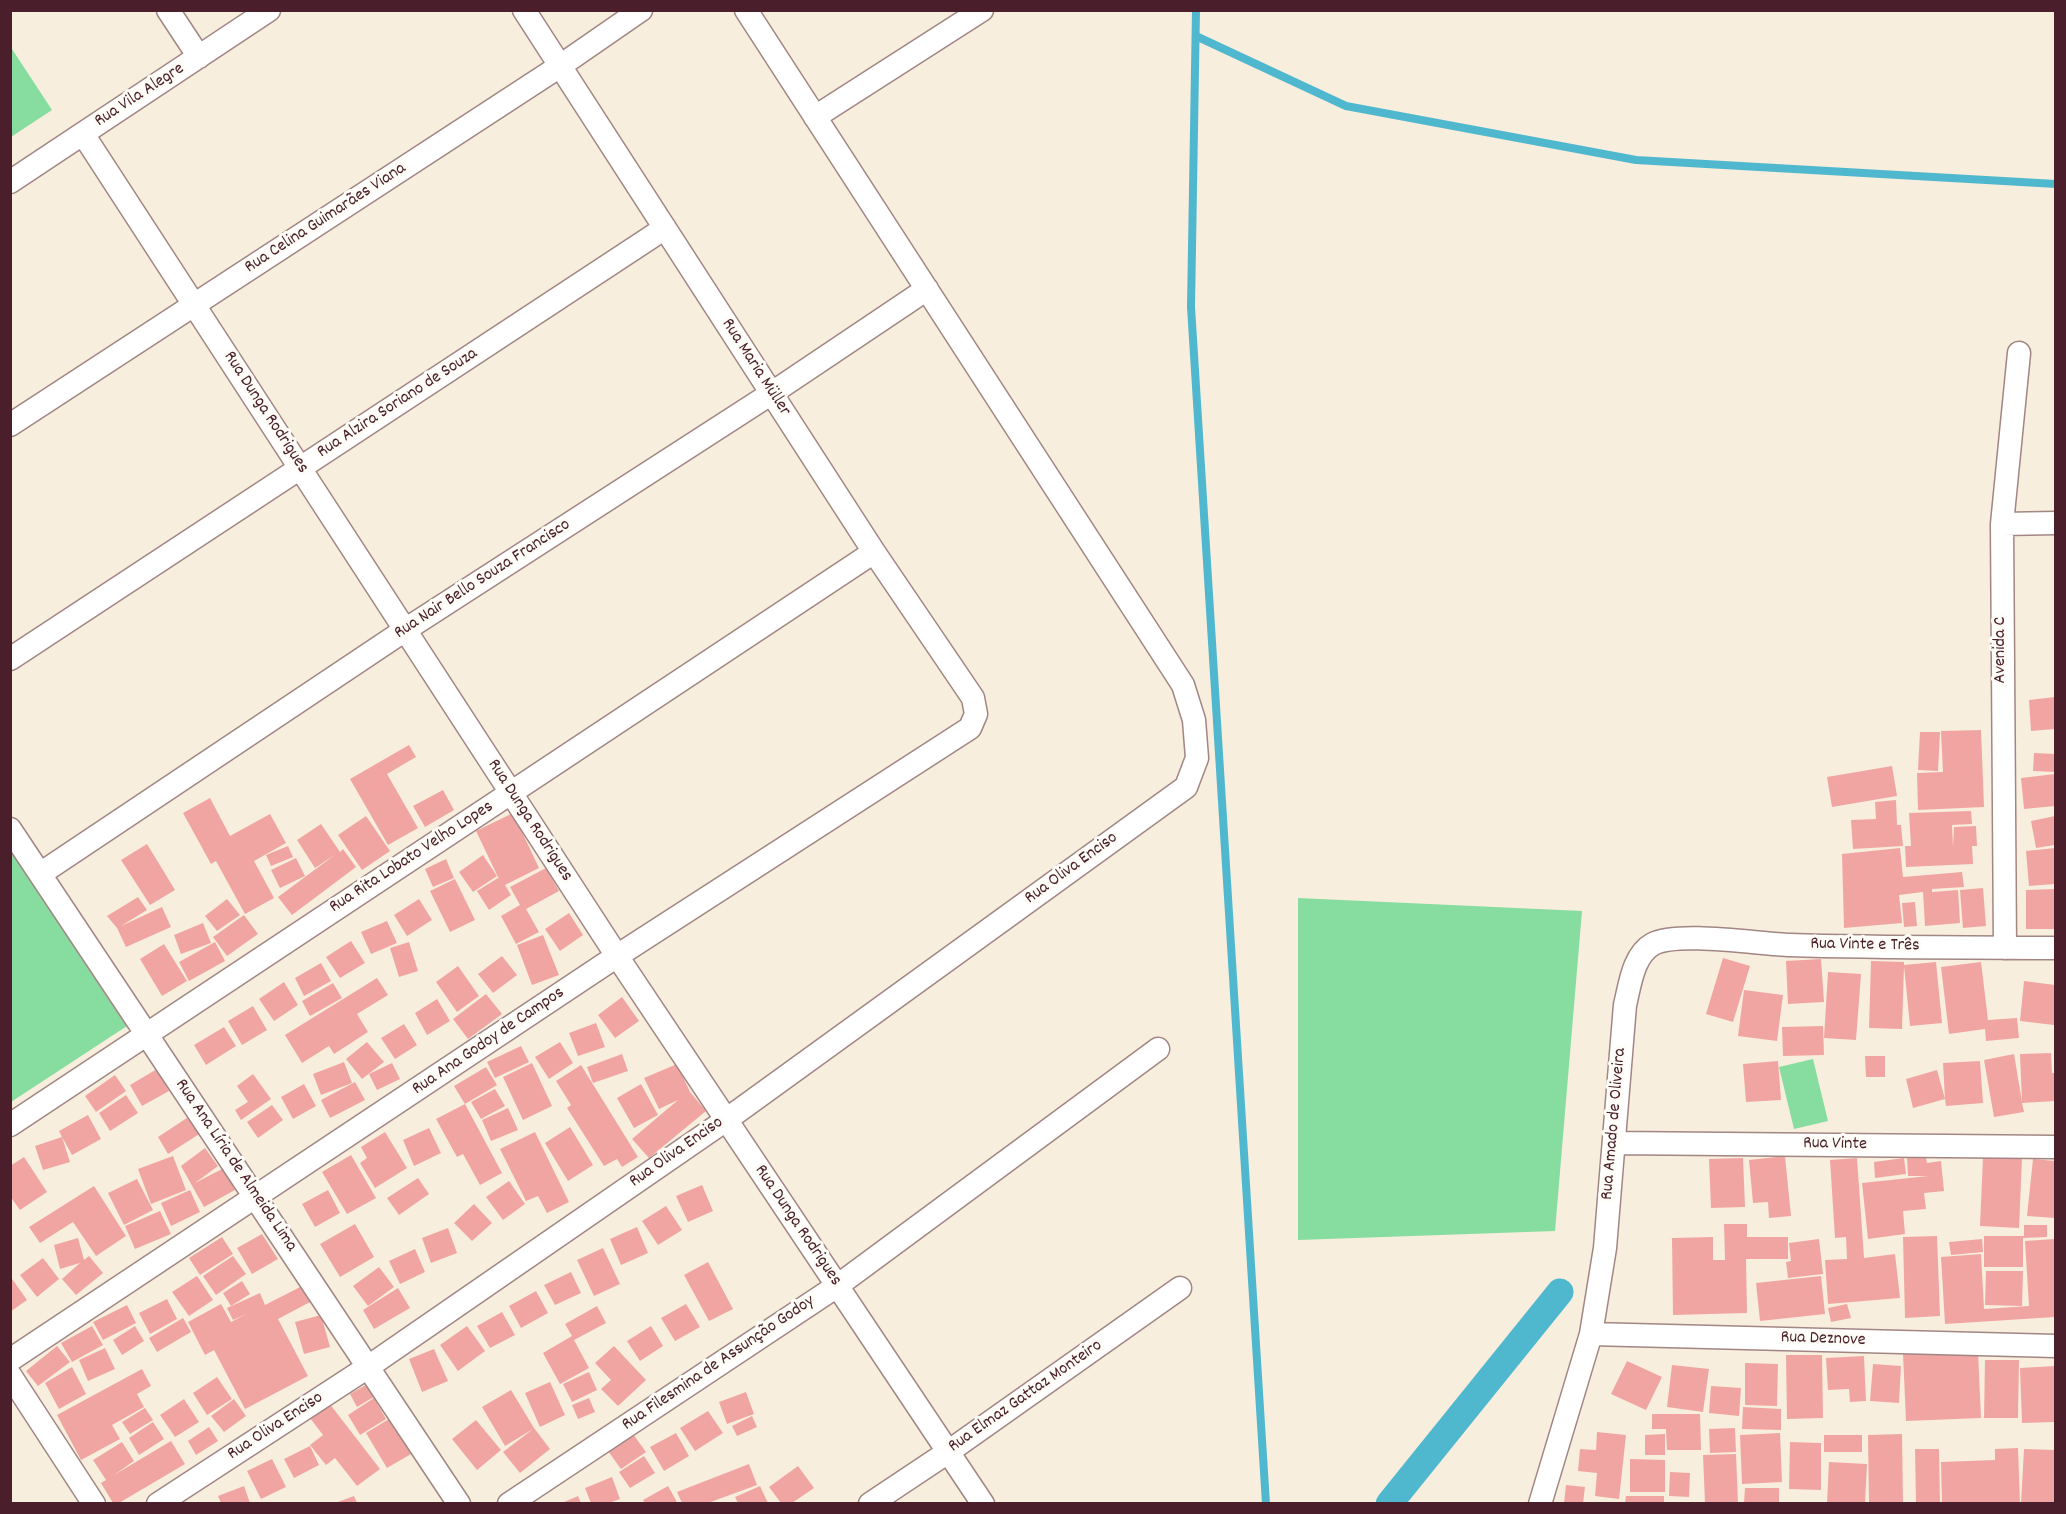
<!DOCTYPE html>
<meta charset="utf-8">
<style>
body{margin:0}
#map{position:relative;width:2066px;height:1514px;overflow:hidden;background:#f8eedd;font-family:Dekko,sans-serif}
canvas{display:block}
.frame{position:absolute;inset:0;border:12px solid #4a1f2b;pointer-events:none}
</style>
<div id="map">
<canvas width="2066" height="1514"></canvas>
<div class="frame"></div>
</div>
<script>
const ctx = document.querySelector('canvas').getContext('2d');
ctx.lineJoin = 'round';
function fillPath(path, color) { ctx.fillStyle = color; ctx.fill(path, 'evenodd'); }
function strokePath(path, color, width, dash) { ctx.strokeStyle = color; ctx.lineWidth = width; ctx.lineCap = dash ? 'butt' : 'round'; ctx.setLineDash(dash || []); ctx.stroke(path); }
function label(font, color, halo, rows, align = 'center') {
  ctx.font = font + ' Dekko,sans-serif'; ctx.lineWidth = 6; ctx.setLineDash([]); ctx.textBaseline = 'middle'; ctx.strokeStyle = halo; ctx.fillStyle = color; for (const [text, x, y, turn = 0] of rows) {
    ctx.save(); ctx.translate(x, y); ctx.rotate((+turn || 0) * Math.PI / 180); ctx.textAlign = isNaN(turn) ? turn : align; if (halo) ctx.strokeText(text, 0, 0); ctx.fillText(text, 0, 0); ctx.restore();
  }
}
const green = new Path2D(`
 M10,46L52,110L11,137L10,136Z
 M10,850L127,1026L11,1102H10Z
 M1298,898L1582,911L1555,1231L1298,1240Z
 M1813,1059L1828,1121L1794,1129L1779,1067Z`);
const stream = new Path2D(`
 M1196,10L1191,307L1266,1504
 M1198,37L1346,106L1636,160L2056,184`);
const canal = new Path2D(`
 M1389,1504L1560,1292`);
const building = new Path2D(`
 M2055,697V729L2031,731L2029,700Z
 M1981,730L1984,807L1918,810L1917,773L1943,772L1941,731Z
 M1920,732H1940L1938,771L1918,770Z
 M409,745L416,757L387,774L418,828L388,845L350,779Z
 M2034,753L2055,754V772L2033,771Z
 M1892,766L1897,796L1832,807L1827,777Z
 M2055,774V806L2024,809L2021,778Z
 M443,790L454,810L425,827L413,806Z
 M210,798L230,836L270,814L286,843L254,861L274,898L245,914L216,861L211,864L183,813Z
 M1896,800L1897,825H1901L1903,846L1853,849L1851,820L1876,819L1875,802Z
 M1971,811L1972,824L1952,825L1953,847L1954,827L1976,826L1977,846H1972L1973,864L1906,867L1905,846H1911L1909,813Z
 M513,813L539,868L505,885L511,895L489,910L477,891L498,878L499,879L476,831Z
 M366,816L390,851L362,870L338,835Z
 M2055,816V845L2036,848L2031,821Z
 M321,824L340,852L343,849L356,867L292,915L278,897L336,854L315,868L297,840Z
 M147,844L175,890L150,905L121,860Z
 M288,846L293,857L271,866L266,855Z
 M1900,848L1903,877L1962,872L1964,887L1932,889V892L1958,890L1960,923L1925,926L1923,892L1899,895L1902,923L1844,928L1842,854Z
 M2055,848V884L2029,886L2026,851Z
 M483,855L497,876L473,892L459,872Z
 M296,858L305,876L280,888L271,870Z
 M446,859L454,878L433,887L425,869Z
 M546,868L559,891L526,909L539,932L516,944L501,916L520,905L510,887Z
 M455,879L475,920L450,932L430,891Z
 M1983,888L1986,926L1963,928L1960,890Z
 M2055,889V929H2026V890Z
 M138,897L147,910L121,926L162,907L171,927L126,947L117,928L107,916Z
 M227,899L240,915L217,931L205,916Z
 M419,899L432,920L407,936L394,915Z
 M1915,902L1917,926L1904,927L1902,903Z
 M569,913L583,935L560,951L545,929Z
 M244,915L258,934L227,956L213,937Z
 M387,921L397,943L371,954L361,932Z
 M203,923L211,943L181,954L174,935Z
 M543,935L559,975L532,985L517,945Z
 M351,941L365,963L340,978L326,957Z
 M215,942L225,961L189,981L179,962Z
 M409,942L418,971L399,977L390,948Z
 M164,944L187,981L162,996L140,959Z
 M502,956L517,975L493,993L478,974Z
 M1723,958L1750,966L1733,1022L1706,1014Z
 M1821,959L1824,1002L1788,1004L1786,961Z
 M1871,961L1904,962V965L1936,962L1942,1023L1910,1026L1904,966L1902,1029L1869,1028Z
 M1981,962L1988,1020L2017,1018L2019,1038L1986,1041L1985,1029L1949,1034L1941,967Z
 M321,963L331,981L304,996L295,978Z
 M458,966L479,996L457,1012L436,982Z
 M1828,972L1861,974L1856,1040L1824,1038Z
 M377,978L388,995L357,1014L368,1032L334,1054L329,1046L302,1063L285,1035Z
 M2024,981L2055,985L2054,1025L2020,1021Z
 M284,982L298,1005L274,1021L259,999Z
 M333,983L342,998L310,1016L302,1001Z
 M1744,990L1783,995L1777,1041L1738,1036Z
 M486,994L502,1014L468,1039L453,1019Z
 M622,997L639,1021L615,1038L598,1015Z
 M437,999L450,1021L427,1035L415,1013Z
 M253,1006L267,1030L242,1045L228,1021Z
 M596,1023L605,1047L578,1056L569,1033Z
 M404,1024L417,1045L395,1059L381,1038Z
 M1823,1026L1824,1055L1783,1056L1782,1027Z
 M224,1027L236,1046L206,1065L194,1045Z
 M367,1042L384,1062L362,1079L346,1059Z
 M560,1042L573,1063L549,1079L535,1057Z
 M521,1046L529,1062L495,1078L487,1062Z
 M2051,1053L2052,1073H2055V1101L2022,1103L2024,1112L1994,1117L1984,1060L2014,1054L2022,1102L2020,1054Z
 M622,1054L628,1071L593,1083L587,1067Z
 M1865,1056H1885V1077H1866Z
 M1778,1061L1781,1100L1746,1102L1743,1064Z
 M1980,1061L1983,1103L1946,1106L1945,1099L1913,1108L1906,1079L1937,1070L1945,1099L1943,1063Z
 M344,1062L352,1083L321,1095L313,1074Z
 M392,1063L400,1079L377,1090L369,1074Z
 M532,1063L552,1106L523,1120L503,1077Z
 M677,1064L690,1092L706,1111L649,1158L632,1139L678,1100L659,1109L644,1078Z
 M581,1065L638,1157L622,1167L617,1159L604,1166L567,1108L571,1105L556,1081Z
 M486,1067L497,1085L465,1104L454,1086Z
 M157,1069L169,1091L142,1106L130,1085Z
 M253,1074L271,1099L241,1120L235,1110L248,1102L237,1086Z
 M115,1075L126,1091L96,1112L85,1096Z
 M355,1082L365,1100L330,1118L321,1100Z
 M304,1084L316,1106L293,1119L281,1097Z
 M641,1084L658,1115L634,1128L617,1098Z
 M495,1089L505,1106L481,1119L471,1102Z
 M126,1095L138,1113L110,1131L99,1113Z
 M465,1104L502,1173L480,1185L463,1154L457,1157L436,1119Z
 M272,1105L283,1120L258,1138L247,1122Z
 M508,1108L518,1130L491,1141L482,1120Z
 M88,1115L101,1139L72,1155L62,1137L70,1162L43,1170L35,1146L62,1137L59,1131Z
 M190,1116L201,1133L168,1154L158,1137Z
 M570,1127L593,1165L568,1181L545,1143Z
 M429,1128L441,1153L414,1166L403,1140Z
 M385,1132L407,1168L375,1188L360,1163L367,1158L361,1147Z
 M535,1132L569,1202L547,1213L538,1196L526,1201L500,1149Z
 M205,1148L218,1166L195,1183L224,1168L235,1190L204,1207L181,1166Z
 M351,1155L376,1198L347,1214L322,1172Z
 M173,1156L186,1190L151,1204L138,1169Z
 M1785,1156L1791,1216L1769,1218L1768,1202L1753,1203L1749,1160Z
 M24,1157L47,1192L20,1210L10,1196V1166Z
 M1926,1157L1927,1163L1941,1161L1944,1191L1924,1193L1926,1209L1903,1211L1905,1234L1868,1239L1862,1183L1928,1176H1908L1907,1158Z
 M1983,1157L2022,1158L2019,1228L1980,1226Z
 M1743,1158L1745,1207L1711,1208L1709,1159Z
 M1857,1158L1864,1258L1895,1254L1900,1298L1828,1304L1825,1260L1847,1259L1846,1237L1835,1238L1830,1160Z
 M1904,1158L1906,1174L1875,1178L1874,1162Z
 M2033,1159L2055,1161V1218L2027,1216Z
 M418,1178L429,1194L399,1215L387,1198Z
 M137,1179L153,1210L124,1225L108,1193Z
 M509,1181L525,1204L503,1220L486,1197Z
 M702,1185L713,1211L688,1222L676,1196Z
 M94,1186L126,1236L96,1256L73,1222L40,1243L29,1227Z
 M190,1190L200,1212L171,1226L161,1203Z
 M328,1190L340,1213L315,1227L302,1204Z
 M474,1204L492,1223L472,1241L454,1223Z
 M666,1206L682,1230L658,1245L642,1221Z
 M160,1211L171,1234L135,1249L125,1226Z
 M355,1224L374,1257L340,1277L320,1244Z
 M1724,1224H1747V1237H1788V1259H1746L1747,1313L1673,1315L1672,1238L1713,1237V1260H1725Z
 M2024,1225H2047V1237L2023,1238V1267H1984V1236H2024Z
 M637,1227L648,1253L621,1265L610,1239Z
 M448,1228L457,1253L431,1263L422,1238Z
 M262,1234L278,1259L252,1274L237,1248Z
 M1937,1236L1940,1316L1905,1318L1903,1237Z
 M222,1237L233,1254L200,1275L189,1258Z
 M78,1238L84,1260L89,1256L103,1273L76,1295L62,1279L80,1263L60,1269L54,1245Z
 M1819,1239L1823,1274L1788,1278L1786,1262L1791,1261L1789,1243Z
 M1982,1239L1983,1252L1951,1255L1949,1242Z
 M2055,1239V1317L1945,1324L1941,1257L1981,1254L1984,1309L2029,1306L2025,1241Z
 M603,1248L620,1284L594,1296L577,1260Z
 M415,1249L425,1272L400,1284L389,1261Z
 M233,1256L246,1274L216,1295L203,1276Z
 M43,1258L59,1279L37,1297L20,1275Z
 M708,1262L733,1309L709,1321L684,1275Z
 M379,1267L394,1287L368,1306L353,1286Z
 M1986,1271H2023L2022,1306L1985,1305Z
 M571,1272L581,1293L555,1305L544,1285Z
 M10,1276L27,1300L10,1312Z
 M197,1276L213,1300L189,1316L172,1292Z
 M1821,1276L1825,1314L1760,1321L1756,1283Z
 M242,1281L250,1294L231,1306L223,1293Z
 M304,1285L312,1301L278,1319L308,1376L245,1409L214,1350L205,1355L188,1322L221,1304L231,1322L246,1314L233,1320L227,1308L260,1293L265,1305Z
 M398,1288L410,1308L374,1329L363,1310Z
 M536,1291L548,1313L521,1328L509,1306Z
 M167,1299L177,1319L150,1334L139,1313Z
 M686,1304L700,1327L675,1341L661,1318Z
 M1847,1304L1851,1318L1831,1322L1828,1308Z
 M127,1305L136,1323L103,1340L93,1322Z
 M597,1306L606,1323L574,1340L589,1368L560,1384L543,1353L572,1336L565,1324Z
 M502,1312L515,1335L490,1348L477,1326Z
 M321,1315L330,1347L304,1354L295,1322Z
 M183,1318L191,1332L157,1352L149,1338Z
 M92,1326L103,1345L72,1362L61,1343Z
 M135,1326L144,1341L122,1355L113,1340Z
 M467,1326L485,1351L458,1371L440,1345Z
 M651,1326L663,1346L640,1361L627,1341Z
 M57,1346L70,1362L38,1386L26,1371Z
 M614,1346L646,1380L618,1406L601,1389L611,1380L595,1363Z
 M105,1348L115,1369L88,1381L79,1360Z
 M434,1349L448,1381L422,1392L409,1359Z
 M1978,1351L1981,1418L1906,1421L1903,1354Z
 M1786,1355H1822L1823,1418L1787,1419Z
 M1864,1356L1866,1401L1850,1402L1849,1389L1828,1390L1826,1358Z
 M1985,1360H2019L2018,1418H1984Z
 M1627,1361L1662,1377L1646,1410L1611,1394Z
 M1745,1363L1778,1364L1777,1406L1745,1405Z
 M1873,1364L1901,1366L1899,1403L1870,1401Z
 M1672,1365L1709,1369L1703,1412L1667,1407Z
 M2055,1366V1422L2022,1423L2020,1368Z
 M72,1367L86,1394L59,1409L45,1383Z
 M142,1369L151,1386L137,1394L144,1407L112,1425L120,1439L81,1460L57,1415Z
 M589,1372L597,1390L572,1402L563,1384Z
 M217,1377L232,1399L207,1415L193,1393Z
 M550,1382L565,1415L540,1427L525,1393Z
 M369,1383L377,1395L357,1407L350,1394Z
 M1711,1386L1741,1388L1739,1416L1709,1413Z
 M511,1390L534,1428L550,1449L520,1473L503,1452L533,1429L505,1446L482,1407Z
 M746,1392L754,1414L727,1424L719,1402Z
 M374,1398L386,1419L360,1435L348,1415Z
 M589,1398L595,1412L578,1419L572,1405Z
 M184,1399L199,1422L175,1437L160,1415Z
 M234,1399L246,1416L224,1432L211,1416Z
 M329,1403L380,1469L357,1486L335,1458L326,1465L310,1445L323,1435L310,1418Z
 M1743,1407L1781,1409V1430L1742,1429Z
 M145,1408L153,1420L130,1434L122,1422Z
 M708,1411L723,1433L695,1451L680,1428Z
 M1652,1414H1700L1701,1450H1667L1666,1429H1652Z
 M752,1416L757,1427L737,1436L732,1426Z
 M389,1419L411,1454L387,1468L366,1433Z
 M476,1420L501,1450L477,1470L452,1439Z
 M153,1422L164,1439L139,1455L129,1438Z
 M209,1427L218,1441L196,1455L188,1441Z
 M1735,1428L1736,1452L1710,1453L1709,1429Z
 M1597,1432L1626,1435L1619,1499L1595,1496L1597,1473L1578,1471L1580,1449L1596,1450Z
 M676,1433L689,1456L664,1471L650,1447Z
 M1780,1433L1782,1482L1742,1484L1740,1435Z
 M633,1434L646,1452L621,1469L608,1451Z
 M1665,1434V1455H1645V1435Z
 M1902,1434L1903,1503H1869L1868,1435Z
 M1824,1435H1862V1452H1824Z
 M171,1441L185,1464L119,1503H113L101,1483L106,1480L93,1460L122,1442L134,1461L114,1475Z
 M1790,1442L1821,1443V1490L1789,1489Z
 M310,1446L319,1465L294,1478L284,1459Z
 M2018,1448L2020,1503H1942L1941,1462L1995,1460V1449Z
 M1915,1449H1939L1940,1503H1916Z
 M2024,1449L2055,1450V1503H2021Z
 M1736,1454L1738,1503H1705L1703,1455Z
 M644,1456L655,1473L630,1488L619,1472Z
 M272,1459L286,1487L261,1499L247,1471Z
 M1630,1459L1665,1460V1492H1630Z
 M1829,1462L1867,1464L1865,1503H1827Z
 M749,1464L757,1485L708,1503H682L677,1492Z
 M798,1466L814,1488L792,1503H781L769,1487Z
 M1670,1472L1690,1473L1689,1497L1669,1496Z
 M612,1477L620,1499L609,1503H591L585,1488Z
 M1566,1485L1585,1487L1583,1503H1564Z
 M244,1486L250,1503H221L218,1496Z
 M668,1486L677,1502L645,1503L643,1500Z
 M760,1486L768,1503H738L735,1497Z
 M1745,1488H1779V1503H1744Z
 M354,1496L357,1503H335Z
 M578,1496L581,1503H562Z
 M1626,1496H1664V1503H1625Z`);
const minor = new Path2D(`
 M168,10L199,57
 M815,117L982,10
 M83,134L617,956L983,1504
 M10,182L269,10
 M10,425L560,66L641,10
 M2002,524L2056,523
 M10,659L665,228
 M10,829L459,1504
 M40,874L405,630L772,393L927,289
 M2005,948L2002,524L2019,353
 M10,1125L874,552
 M1614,1143L2056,1147
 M1591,1334L2056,1346
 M10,1360L617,956L970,728L976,714L973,698L874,552L524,10
 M10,1375L94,1504
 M158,1504L368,1367L726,1120L1186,787L1197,758L1194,720L1183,685L746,10
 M509,1504L837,1286L1158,1049
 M870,1504L948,1452L1180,1288
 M1540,1504L1591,1334L1605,1248L1625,1005C1630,985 1633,955 1653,944C1678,931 1759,944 1790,945C1878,948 1967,947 2056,948`);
const streetNames = [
 ["Rua Vila Alegre",140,96,-33],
 ["Rua Celina Guimarães Viana",326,219,-33],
 ["Rua Maria Müller",755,368,57],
 ["Rua Alzira Soriano de Souza",398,404,-33],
 ["Rua Dunga Rodrigues",265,413,57],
 ["Rua Nair Bello Souza Francisco",483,580,-33],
 ["Avenida C",2002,650,-90],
 ["Rua Dunga Rodrigues",529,821,57],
 ["Rua Rita Lobato Velho Lopes",412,858,-33],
 ["Rua Oliva Enciso",1072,869,-36],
 ["Rua Vinte e Três",1865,946,1],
 ["Rua Ana Godoy de Campos",489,1042,-34],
 ["Rua Amado de Oliveira",1615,1124,-85],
 ["Rua Vinte",1835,1145,1],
 ["Rua Oliva Enciso",677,1153,-35],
 ["Rua Ana Líria de Almeida Lima",235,1166,56],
 ["Rua Dunga Rodrigues",797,1226,56],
 ["Rua Deznove",1823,1340,2],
 ["Rua Filesmina de Assunção Godoy",719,1364,-34],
 ["Rua Elmaz Gattaz Monteiro",1026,1397,-35],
 ["Rua Oliva Enciso",276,1427,-33]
];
fillPath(green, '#87dc9f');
strokePath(stream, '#50b8ce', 8);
strokePath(canal, '#50b8ce', 27);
fillPath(building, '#f1a5a2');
strokePath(minor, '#a18684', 25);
strokePath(minor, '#fff', 22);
label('18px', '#4a1f2b', '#fdfcf7', streetNames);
</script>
